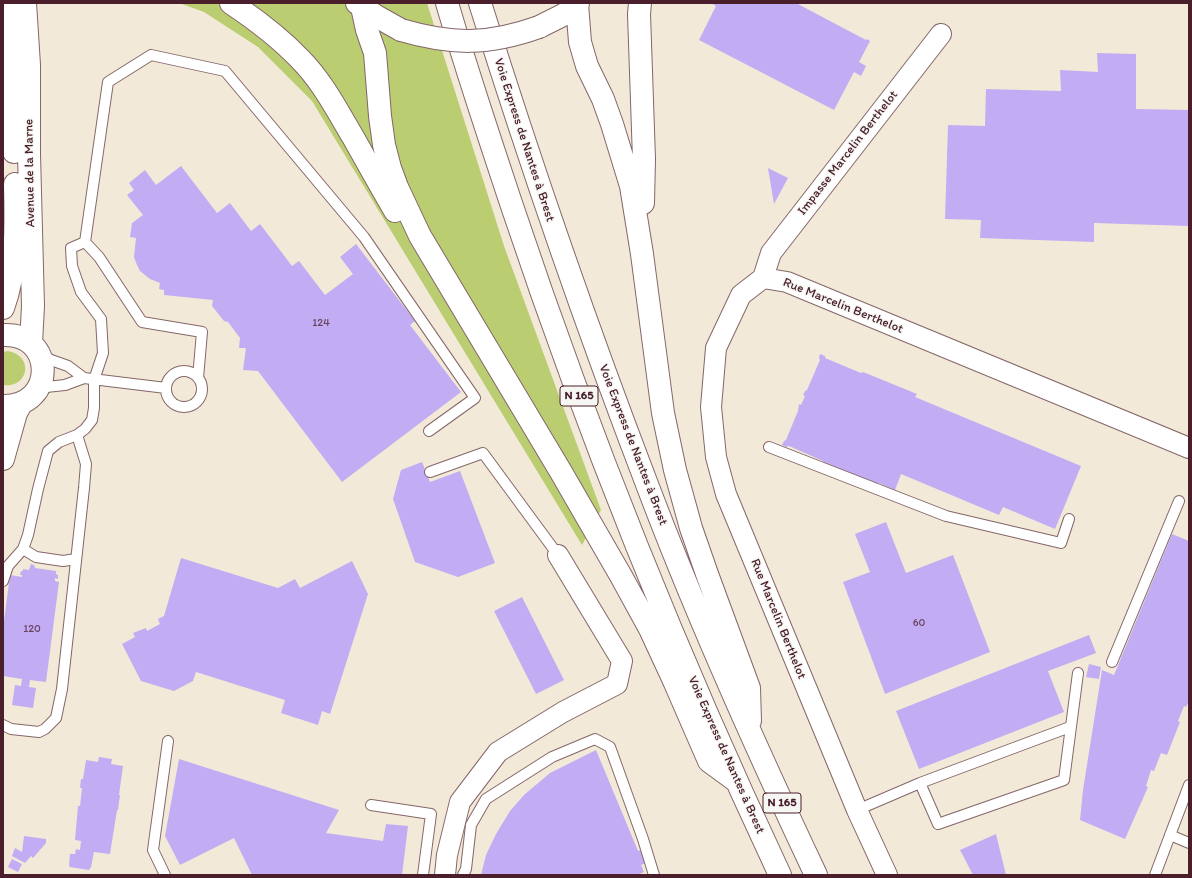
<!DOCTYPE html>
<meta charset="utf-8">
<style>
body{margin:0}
#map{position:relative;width:1192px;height:878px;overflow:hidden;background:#f3e9d8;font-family:Itim,sans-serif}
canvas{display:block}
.frame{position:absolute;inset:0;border:4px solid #4a1f2b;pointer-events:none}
</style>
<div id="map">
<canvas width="1192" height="878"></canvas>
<div class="frame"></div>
</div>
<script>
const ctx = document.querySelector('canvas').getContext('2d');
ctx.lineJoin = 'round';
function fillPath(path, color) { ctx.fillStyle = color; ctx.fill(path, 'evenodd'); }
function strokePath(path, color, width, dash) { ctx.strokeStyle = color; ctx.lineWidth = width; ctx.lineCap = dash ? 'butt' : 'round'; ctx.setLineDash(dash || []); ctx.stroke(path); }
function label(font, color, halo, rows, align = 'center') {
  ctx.font = font + ' Itim,sans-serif'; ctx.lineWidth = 3; ctx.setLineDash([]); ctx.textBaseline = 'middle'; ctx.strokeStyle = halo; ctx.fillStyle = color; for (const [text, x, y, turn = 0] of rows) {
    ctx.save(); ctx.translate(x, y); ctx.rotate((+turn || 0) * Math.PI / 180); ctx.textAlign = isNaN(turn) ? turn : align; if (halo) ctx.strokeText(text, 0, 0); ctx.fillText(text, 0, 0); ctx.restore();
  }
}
const green = new Path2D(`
 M179,3H427L504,246L601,510L582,545L312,101L258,47L204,12Z
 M8,351C35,356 28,389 3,385V352Z`);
const building = new Path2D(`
 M711,3H796L866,40L867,39L870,41L859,62L866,66L861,76L854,72L834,110L699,40L716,6Z
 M1097,53L1136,54V109L1189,110V226L1094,223V242L980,238L981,220L945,219L948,125L985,126L986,89L1061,91L1060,70L1098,72Z
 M181,166L217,213L230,203L251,231L260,224L292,266L299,261L325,295L353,274L340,257L356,244L415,321L410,325L461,392L342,482L258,371L243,370L246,348H239L240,338L228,322L224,321L212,306L213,300L164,295V290L159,289L160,283L150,279L140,271L137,265L134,257L136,238L130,237L132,223L143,215L127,195L134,190L129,183L145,170L156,185Z
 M768,168L788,178L774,204Z
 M820,354L825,356V358L861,373L863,372L917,394L915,397L1081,466L1055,529L1003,507L999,515L901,474L895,490L879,483L878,485L824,463L823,461L789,446L786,447L782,445L784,441L786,440L798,411L799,404L801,405L805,396L803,395L805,391L807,390L820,360L819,358Z
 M422,462L430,482L460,471L495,563L458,577L415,562L393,499L401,470Z
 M886,522L906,573L953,555L990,652L885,694L843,582L870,572L855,534Z
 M1172,534L1189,541V701L1186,707L1184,706L1178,721L1180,722L1167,755L1161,753L1154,771L1151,770L1146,786L1148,787L1125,839L1080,820L1083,790L1102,670L1114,675Z
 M181,558L278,588L295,579L300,588L352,561L368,594L330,714L322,711L318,725L281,713L285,700L196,672L193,681L174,691L141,681L122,644L135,637L133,633L146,628L147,631L160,624L158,619L164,616Z
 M31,564L34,565L35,568L56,571V574L58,575V579L55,578V581L59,582L46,682L30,680L29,687L36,688L33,708L12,705L15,685L21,686L22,679L3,676V629L10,575L22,577V575H20L21,571H23V569L29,570Z
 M522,597L564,680L536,694L494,611Z
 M1089,635L1096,653L1048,671L1064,712L919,769L896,711Z
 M1089,664L1101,667L1099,679L1086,677Z
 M596,750L638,851L640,850L646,863L641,865L644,872L637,875H481L486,855L496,834L510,811L524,795L550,773Z
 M99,757L112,759L111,764L123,766L119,795H120L118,810H117L110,854L94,852L91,867L89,870L70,867L69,866L70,854H75L76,849L80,850L81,841L75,840L78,806H80L82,788H80L81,779H83L86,760L98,762Z
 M179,759L339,810L326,833L383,841L386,824L408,826L402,875H252L234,838L180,865L165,836Z
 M996,834L1006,875H973L960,850Z
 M24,836L46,839V843L33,858L31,856L25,863L12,856L15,848L22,852Z
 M12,859L22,864L18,872L8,867Z`);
const lane = new Path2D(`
 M85,242L108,82L151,55L225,71L364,237L475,398L429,431
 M41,354L51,360L68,366L84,378
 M166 389a18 18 0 1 1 36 0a18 18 0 1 1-36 0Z
 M39,391L46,387L65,385L84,378L166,388
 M769,447L946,516L1061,543L1069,519
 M430,472L483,453L558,555
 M23,549L36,557L63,561L76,559
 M3,581L8,566L23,549L28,535L38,489L48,451L59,442L77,435L85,429L92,420L94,408V380L103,353L101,319L81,292L72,266L71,248L85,242L99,257L142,322L202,332L198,378
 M1112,662L1179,501
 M3,725L11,729L39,732L45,729L56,718L62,689L84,488L86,464L77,435
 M920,783L938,824L1064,780L1078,673
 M371,805L431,814L423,875
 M857,810L920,783L1070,727
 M1170,835L1189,843
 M165,875L153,850L168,741
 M463,875L466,869L471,825L486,799L552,757L595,739L610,747L643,839L654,875
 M1155,875L1189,785`);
const street = new Path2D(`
 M763,278L771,253L941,34
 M445,875L447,855L460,802L498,752L563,712L617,684L622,661L558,555
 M887,875L857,810L726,494L716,457L711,407L716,348L741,295L763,278L787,282L1189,448`);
const secondary = new Path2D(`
 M25,3L29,65V154L33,306L31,343
 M12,10V66L14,152
 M3,308C17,271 16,224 15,184
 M3,335C55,332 57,407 3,406
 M3,459L16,413L21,404`);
const primary = new Path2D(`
 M357,3L376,16L401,30
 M539,27L565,14L578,3`);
const highway = new Path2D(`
 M231,3C255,19 280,38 300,59C322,81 337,110 353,137C367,162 381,187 395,211
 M447,3C467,72 490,140 513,209C589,436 678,658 780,875
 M480,3C531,166 587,328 648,487C698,619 756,748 816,875
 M640,3L639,14L644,159L643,203
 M577,4L580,42L587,66L603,99L612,124L631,186L642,254L663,413L675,470L691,528L707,574L749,688L750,721
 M362,7L367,30L375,53L380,116L384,145L390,168L397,187L420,236L561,472L621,576L650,629L675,683L709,761L735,780`);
const primaryBridge = new Path2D(`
 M401,30C452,45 489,45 539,27`);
const numberNames = [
 ["124",321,323],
 ["60",919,623],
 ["120",32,629]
];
const shields = [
 [579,396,38],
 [782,803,38]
];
const shieldNames = [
 ["N 165",579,396],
 ["N 165",782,803]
];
const streetNames = [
 ["Voie Express de Nantes à Brest",524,140,72],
 ["Impasse Marcelin Berthelot",848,153,-52],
 ["Avenue de la Marne",30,173,-91],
 ["Rue Marcelin Berthelot",843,306,22],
 ["Voie Express de Nantes à Brest",633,445,69],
 ["Rue Marcelin Berthelot",778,619,68],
 ["Voie Express de Nantes à Brest",726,755,66]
];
fillPath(green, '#bacd71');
fillPath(building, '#c2acf3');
strokePath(lane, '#856668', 12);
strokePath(street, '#856668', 22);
strokePath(secondary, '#856668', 24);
strokePath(primary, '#856668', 24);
strokePath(highway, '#856668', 24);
strokePath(lane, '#fff', 10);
strokePath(street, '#fff', 20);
strokePath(secondary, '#fff', 22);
strokePath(primary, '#fff', 22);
strokePath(highway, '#fff', 22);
strokePath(primaryBridge, '#856668', 24, []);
strokePath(primaryBridge, '#fff', 22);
label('11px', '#68425d', null, numberNames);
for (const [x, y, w] of shields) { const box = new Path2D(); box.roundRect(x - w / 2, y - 10, w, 20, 3); ctx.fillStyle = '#f6f6f2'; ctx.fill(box); strokePath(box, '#4a1f2b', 1); }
label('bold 12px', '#4a1f2b', null, shieldNames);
label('13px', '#4a1f2b', '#f6f6f2', streetNames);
</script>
